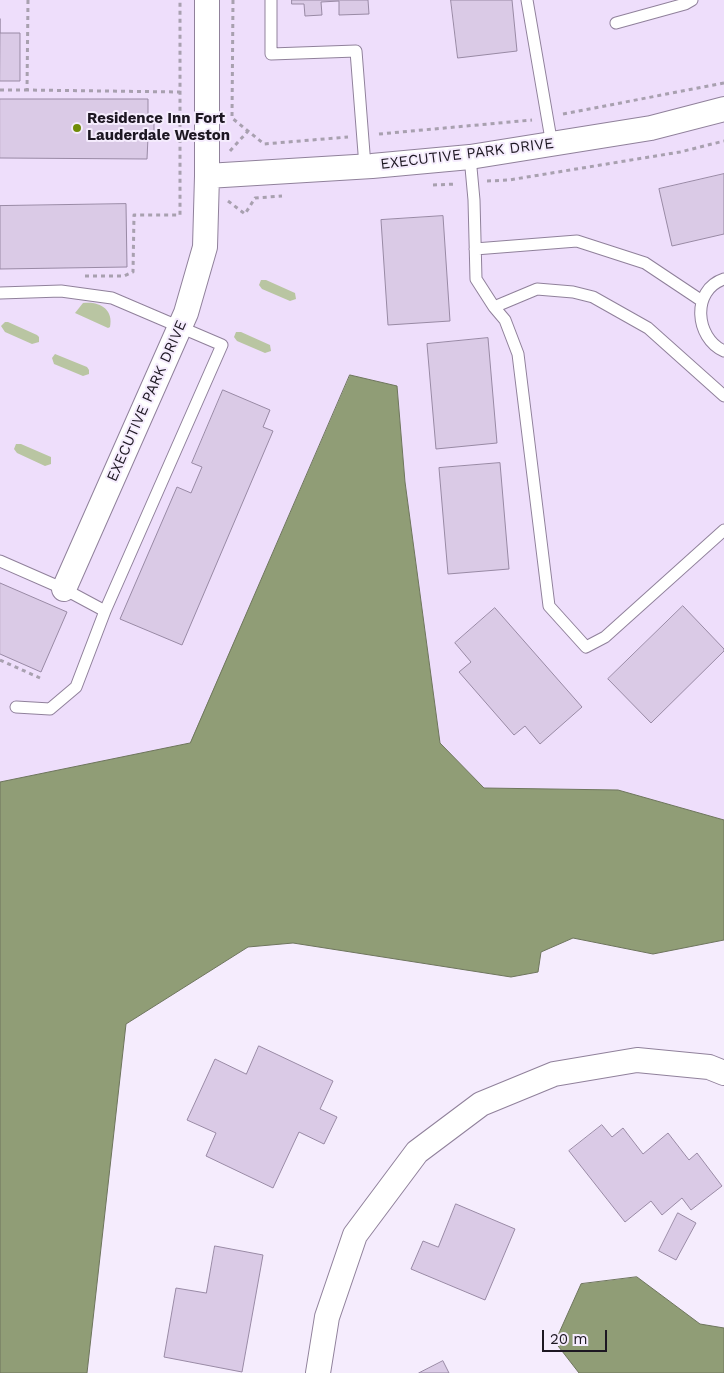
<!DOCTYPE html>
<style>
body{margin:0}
#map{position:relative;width:724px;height:1373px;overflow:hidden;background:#f5ecfd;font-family:"Work Sans",sans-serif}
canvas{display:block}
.scale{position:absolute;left:542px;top:1330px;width:65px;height:22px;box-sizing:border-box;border:2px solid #1d1722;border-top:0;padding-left:6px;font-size:15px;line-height:18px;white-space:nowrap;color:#1d1722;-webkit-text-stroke:4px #f5ecfd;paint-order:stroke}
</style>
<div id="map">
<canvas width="724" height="1373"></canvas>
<div class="scale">20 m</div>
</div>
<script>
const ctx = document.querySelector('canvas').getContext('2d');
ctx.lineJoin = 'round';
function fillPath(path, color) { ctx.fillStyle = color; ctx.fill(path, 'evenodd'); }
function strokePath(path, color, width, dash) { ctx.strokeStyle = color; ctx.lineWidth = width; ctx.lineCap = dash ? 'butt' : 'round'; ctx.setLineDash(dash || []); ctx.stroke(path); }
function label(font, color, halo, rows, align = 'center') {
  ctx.font = font + ' "Work Sans",sans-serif'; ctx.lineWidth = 4; ctx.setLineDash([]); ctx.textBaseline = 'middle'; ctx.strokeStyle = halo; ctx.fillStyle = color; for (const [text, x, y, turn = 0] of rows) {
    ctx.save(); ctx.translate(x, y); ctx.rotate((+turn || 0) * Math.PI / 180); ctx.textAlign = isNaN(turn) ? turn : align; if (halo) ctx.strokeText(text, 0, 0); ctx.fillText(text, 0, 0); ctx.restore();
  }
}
const built = new Path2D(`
 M0,0H724V820L618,790L484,788L440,743L405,482L397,386L350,375L190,743L113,760L0,782Z`);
const green = new Path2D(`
 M261,280H266L295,293L296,299L290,301L262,289L259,285Z
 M83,303C98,301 114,308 110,327L108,328L75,313Z
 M8,322L37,335L39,337V342L32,344L5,332L1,326L5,322Z
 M236,332H241L270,345L271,351L265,353L237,341L234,337Z
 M55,354L87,367L89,370V374L83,376L54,364L52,358Z
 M16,444H21L51,457V464L45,466L17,453L14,449Z`);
const water = new Path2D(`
 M350,375L397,386L405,482L440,743L484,788L618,790L724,820V940L653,954L573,938L541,952L538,972L511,977L293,943L248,947L126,1024L87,1373H0V782L190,743Z
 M637,1277L700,1324L724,1328V1373H579L555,1342L581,1284Z`);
const building = new Path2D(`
 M292,0H368L369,14L339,15V1L321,2L322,15L305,16L304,4H292Z
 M451,0H512L517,51L458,58Z
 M0,19V33H20V81H0Z
 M0,99H148V120H154V137H148L147,159L0,158Z
 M724,174V234L672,246L659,189Z
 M126,204L127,267L0,269V206Z
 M443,216L450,321L388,325L381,220Z
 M488,338L497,443L436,449L427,344Z
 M223,390L270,410L263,427L273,431L182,645L120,619L177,487L191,493L202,467L192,463Z
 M500,463L509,569L448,574L439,468Z
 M0,583L67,612L41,672L0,654Z
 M683,606L724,649V651L651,723L608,679Z
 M495,608L582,707L540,744L525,726L514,735L459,672L471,662L455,643Z
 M259,1046L333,1081L320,1109L337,1117L324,1144L299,1132L273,1188L206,1156L216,1133L187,1120L215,1059L246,1074Z
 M602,1125L612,1137L623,1128L643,1154L668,1133L689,1160L697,1153L722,1186L691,1210L682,1198L662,1215L651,1201L625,1222L569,1151Z
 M456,1204L515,1229L485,1300L411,1269L423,1241L438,1247Z
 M678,1213L696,1223L676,1260L659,1251Z
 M215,1246L263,1255L242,1372L164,1357L176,1288L206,1293Z
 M443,1361L449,1373H419Z`);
const path = new Path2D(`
 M28,0L27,90L180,92
 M233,0L232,118L264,144L348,137
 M0,90H27
 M563,114L724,83
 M379,134L532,120
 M230,151L248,131
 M487,181L509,180L680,152L724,141
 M433,185L456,184
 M228,201L245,214L255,198L282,196
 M85,276H124L133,272L134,215H180V0
 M0,660L40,678`);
const lane = new Path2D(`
 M271,0V54L356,51L365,166
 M527,0L552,145
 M616,23L685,4L692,0
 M470,157L474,200L476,279L494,307L505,320L518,354L549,606L586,647L605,637L724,530
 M475,249L577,241L645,263L702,301
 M724,279C691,290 695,338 724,351
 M0,293L61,291L112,298L222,345L105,611L76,687L50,709L16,707
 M494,307L537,289L573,292L593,297L648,328L724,396
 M0,561L64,589L105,611`);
const street = new Path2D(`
 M207,0V176L372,166L470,157L651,128L724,109
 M64,589L186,313L205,247L207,176
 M318,1373L327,1317L355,1235L417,1152L481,1104L554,1074L637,1060L709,1067L724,1073`);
const markers = [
 [77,128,5,"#708c08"]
];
const poiNames = [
 ["Residence Inn Fort",87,119],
 ["Lauderdale Weston",87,136]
];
const streetNames = [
 ["EXECUTIVE PARK DRIVE",467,154,-7],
 ["EXECUTIVE PARK DRIVE",147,401,-66]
];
fillPath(built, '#eedefb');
fillPath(green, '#b9c5a2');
fillPath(water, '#909d76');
strokePath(water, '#6e755d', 1);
fillPath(building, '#dacae6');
strokePath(building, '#998aa5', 1);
strokePath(lane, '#90819b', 13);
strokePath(street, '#90819b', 26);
strokePath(path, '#a8a0af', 3, [4, 4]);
strokePath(lane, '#fff', 11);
strokePath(street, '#fff', 24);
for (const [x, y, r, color] of markers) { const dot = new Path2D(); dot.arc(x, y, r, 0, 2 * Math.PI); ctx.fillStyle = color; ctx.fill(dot); strokePath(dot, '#f5ecfd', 2); }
label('bold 15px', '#1d1722', '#f5ecfd', poiNames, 'left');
label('15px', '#1d1722', '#f5ecfd', streetNames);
</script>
